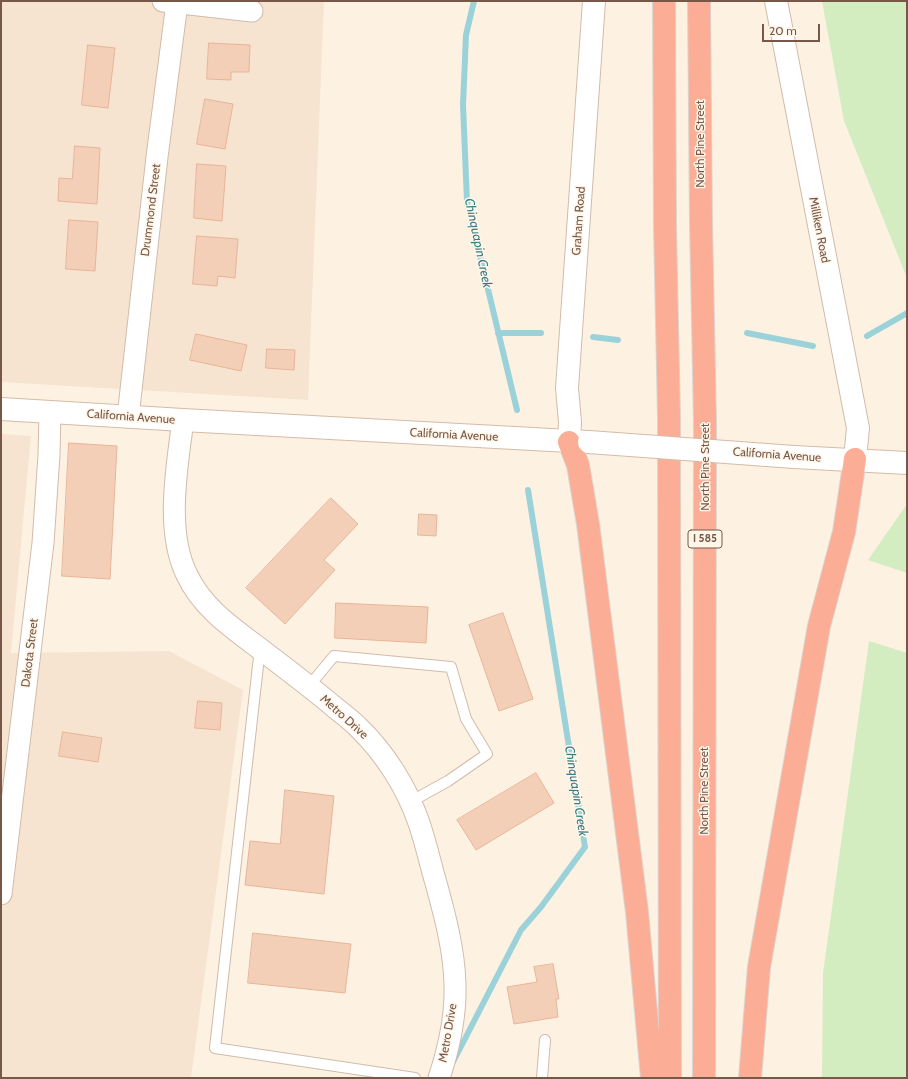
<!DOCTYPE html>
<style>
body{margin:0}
#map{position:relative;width:908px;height:1079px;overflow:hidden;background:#fdf2e2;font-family:Cabin,sans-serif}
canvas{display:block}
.frame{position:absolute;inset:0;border:2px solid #775747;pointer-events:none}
.scale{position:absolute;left:762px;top:24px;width:58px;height:18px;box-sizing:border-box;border:2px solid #775747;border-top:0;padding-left:5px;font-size:12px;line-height:14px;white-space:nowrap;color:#775747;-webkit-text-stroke:3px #fff6ea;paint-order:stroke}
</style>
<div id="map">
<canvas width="908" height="1079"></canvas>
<div class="frame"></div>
<div class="scale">20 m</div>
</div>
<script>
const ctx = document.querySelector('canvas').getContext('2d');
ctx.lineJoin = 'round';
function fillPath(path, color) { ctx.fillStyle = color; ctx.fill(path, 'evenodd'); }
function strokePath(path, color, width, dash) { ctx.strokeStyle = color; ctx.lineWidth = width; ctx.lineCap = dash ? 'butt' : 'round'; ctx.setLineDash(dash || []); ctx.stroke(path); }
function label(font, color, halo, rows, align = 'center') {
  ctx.font = font + ' Cabin,sans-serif'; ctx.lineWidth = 3; ctx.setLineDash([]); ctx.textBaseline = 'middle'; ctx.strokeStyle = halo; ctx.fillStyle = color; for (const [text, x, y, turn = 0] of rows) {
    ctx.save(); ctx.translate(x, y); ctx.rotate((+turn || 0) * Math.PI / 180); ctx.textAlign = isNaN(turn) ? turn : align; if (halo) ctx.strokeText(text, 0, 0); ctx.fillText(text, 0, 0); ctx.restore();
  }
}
const residential = new Path2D(`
 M1,1H324L308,400L1,382Z
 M1,434L31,436L11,653L169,651L243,690L191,1078H1Z`);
const green = new Path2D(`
 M822,1H907V278L844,121Z
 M907,504V573L868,560Z
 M869,641L907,653V1078H822L823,973Z`);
const stream = new Path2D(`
 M474,1L466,35L463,105L467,202L517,410
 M498,333H541
 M747,333L813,346
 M867,336L907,313
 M593,337L618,340
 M453,1062L521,930L541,907L585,847L528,490`);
const building = new Path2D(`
 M209,43L250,45L249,72H231V80L207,79Z
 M88,45L115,48L108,108L82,105Z
 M205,99L233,104L225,149L197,144Z
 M75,146L100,148L97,204L58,201L59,178L72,179Z
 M197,164L226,166L222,221L194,218Z
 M69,220L98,222L95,271L66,269Z
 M197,236L238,239L235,278L218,276L217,286L193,284Z
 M196,334L247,345L241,371L190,360Z
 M267,349L295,350L294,370L266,368Z
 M69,443L117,446L110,579L62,576Z
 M331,498L358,524L324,560L335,570L285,624L246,588Z
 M419,514L437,515L436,536L418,535Z
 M336,603L428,607L426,643L335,638Z
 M503,613L533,699L499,711L469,625Z
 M198,701L222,703L220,730L195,728Z
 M63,732L102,738L98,762L59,756Z
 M536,773L554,803L476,850L457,820Z
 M285,790L334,796L324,894L245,885L250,841L280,844Z
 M253,933L351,944L345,993L248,983Z
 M553,964L559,999H556L558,1017L514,1024L507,987L537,982L534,967Z`);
const service = new Path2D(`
 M260,648L215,1048L415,1078
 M309,686L334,656L451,667L466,719L487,754L448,781L410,802
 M542,1078L545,1040`);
const minor = new Path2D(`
 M163,1L252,11
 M128,417L157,157L177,3
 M183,420C177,467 165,531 187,575C202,607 231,627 259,648C284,667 308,685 332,705C340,712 350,719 358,727C385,753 407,788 419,823C426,843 430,863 436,883C445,916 454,949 455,984C456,1016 449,1048 439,1078
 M1,894L43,543L49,455L50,412`);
const tertiary = new Path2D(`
 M776,1L858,428L855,459
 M569,442L570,422L567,388L594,1`);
const secondary = new Path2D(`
 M1,409L183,420L588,442
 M794,457L907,463`);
const motorway = new Path2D(`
 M664,1L665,227L669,418L670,1078
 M699,1L701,223L705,422L704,1078
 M569,442L578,465L588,524L637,912L652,1078
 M750,1078L759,967L819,626L844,532L855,459`);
const secondaryBridge = new Path2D(`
 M589,442L794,457`);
const shields = [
 [705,539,34]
];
const shieldNames = [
 ["I 585",705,539]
];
const streetNames = [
 ["North Pine Street",700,144,-90],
 ["Drummond Street",151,210,-83],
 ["Graham Road",579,221,-86],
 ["Milliken Road",819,230,79],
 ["California Avenue",131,417,4],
 ["California Avenue",454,435,3],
 ["California Avenue",777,455,4],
 ["North Pine Street",705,467,-90],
 ["Dakota Street",30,653,-83],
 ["Metro Drive",344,717,42],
 ["North Pine Street",704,791,-90],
 ["Metro Drive",448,1033,-80]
];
const waterNames = [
 ["Chinquapin Creek",478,243,78],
 ["Chinquapin Creek",576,791,81]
];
fillPath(residential, '#f6e4d0');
fillPath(green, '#d3ecc0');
strokePath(stream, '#9bd2da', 6);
fillPath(building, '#f4cfb8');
strokePath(building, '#e8b498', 1);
strokePath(service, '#d1bbab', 12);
strokePath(minor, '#d1bbab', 23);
strokePath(tertiary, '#d1bbab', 24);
strokePath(secondary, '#d5bba8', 24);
strokePath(motorway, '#dcd3cf', 24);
strokePath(service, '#fff', 10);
strokePath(minor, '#fff', 21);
strokePath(tertiary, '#fff', 22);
strokePath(secondary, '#fff', 22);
strokePath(motorway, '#fbae95', 22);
strokePath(secondaryBridge, '#d5bba8', 24, []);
strokePath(secondaryBridge, '#fff', 22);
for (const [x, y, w] of shields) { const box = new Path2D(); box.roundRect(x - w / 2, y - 9, w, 18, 3); ctx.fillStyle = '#fff6ea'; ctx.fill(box); strokePath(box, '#775747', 1); }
label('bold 11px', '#775747', null, shieldNames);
label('12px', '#775747', '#fff6ea', streetNames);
label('italic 13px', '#3c7b84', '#fff6ea', waterNames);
</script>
